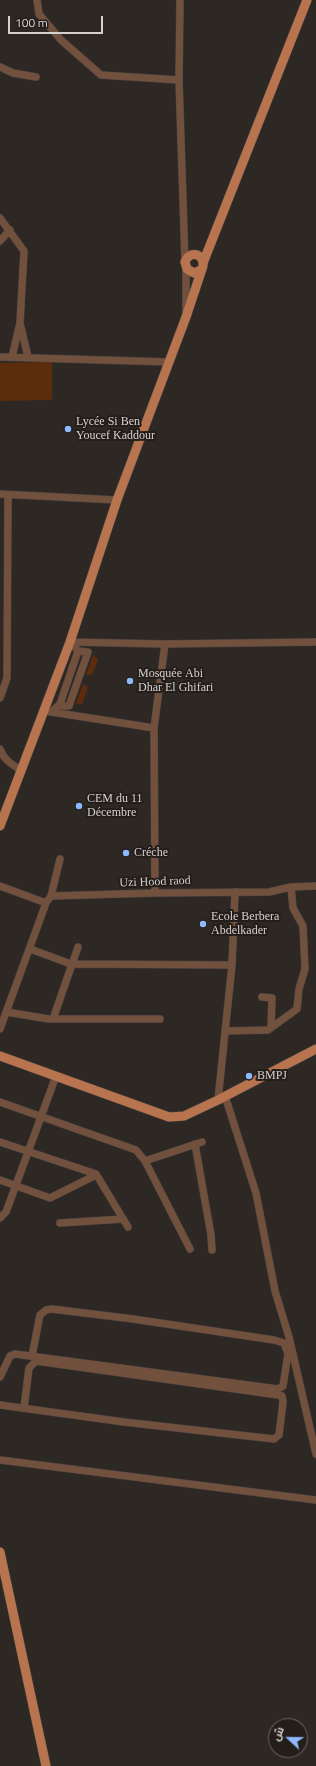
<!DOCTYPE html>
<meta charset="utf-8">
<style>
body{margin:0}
#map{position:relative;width:316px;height:1766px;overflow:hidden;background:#2e2825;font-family:Georgia,Cairo,serif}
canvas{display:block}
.north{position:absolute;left:268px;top:1718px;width:40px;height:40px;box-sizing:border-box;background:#241e1b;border:1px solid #6a6663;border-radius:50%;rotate:292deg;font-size:11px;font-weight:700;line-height:16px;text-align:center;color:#d4d1cf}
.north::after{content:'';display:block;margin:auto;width:14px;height:18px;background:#8eb8fd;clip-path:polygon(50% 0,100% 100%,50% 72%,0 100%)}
.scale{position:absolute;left:8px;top:16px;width:95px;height:18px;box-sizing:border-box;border:2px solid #d4d1cf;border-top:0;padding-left:5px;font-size:12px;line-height:14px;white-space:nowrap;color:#d4d1cf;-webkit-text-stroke:3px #241e1b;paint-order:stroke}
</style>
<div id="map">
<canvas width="316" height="1766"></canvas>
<div class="north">ش</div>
<div class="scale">100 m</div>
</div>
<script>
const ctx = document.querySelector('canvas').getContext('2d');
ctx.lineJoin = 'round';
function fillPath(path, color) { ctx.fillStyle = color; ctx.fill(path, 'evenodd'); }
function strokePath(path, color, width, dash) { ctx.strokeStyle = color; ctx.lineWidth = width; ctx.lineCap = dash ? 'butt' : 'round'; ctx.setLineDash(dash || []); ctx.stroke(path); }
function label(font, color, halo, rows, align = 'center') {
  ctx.font = font + ' Georgia,serif'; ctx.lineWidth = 4; ctx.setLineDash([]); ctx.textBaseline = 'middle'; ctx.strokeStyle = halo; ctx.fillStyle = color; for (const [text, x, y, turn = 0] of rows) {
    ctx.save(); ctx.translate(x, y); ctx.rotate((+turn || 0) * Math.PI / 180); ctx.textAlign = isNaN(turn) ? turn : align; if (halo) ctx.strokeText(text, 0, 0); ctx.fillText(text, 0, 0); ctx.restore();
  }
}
const green = new Path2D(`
 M52,362V398L50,400L0,401V363Z
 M93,655L98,660L92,675H86Z
 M83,684L88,687L82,704H76Z`);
const minor = new Path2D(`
 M37,0L39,14L61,40L101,75L179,80
 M180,0L179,80L185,262
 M0,67L13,73L36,77
 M0,218L24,251L20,323
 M0,241L10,230
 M186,267V313
 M0,357L169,362
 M12,357L20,323L28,357
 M0,494L117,500
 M70,642L165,644L316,642
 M0,698L7,678L8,495
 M60,704L63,706H69L88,652L78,651
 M45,711L154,728
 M51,712L60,704L78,651L70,642
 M0,749C4,760 11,764 21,770
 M0,886L46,903L51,896L155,893L269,892L291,887L316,886
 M155,893L154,728L165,644
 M51,896L60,859
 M30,949L71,964L232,965
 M262,997L272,998L271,1027
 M6,1012L49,1019H160
 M53,1019L78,947
 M0,1029L46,903
 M225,1031L268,1030L297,1009L299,989L305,969L303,926L293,908L291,887
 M225,1096L256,1193L275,1291L289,1337L316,1454
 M218,1100L232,965L235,892
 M0,1102L136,1150L145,1161L202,1142
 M0,1142L96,1174L128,1227
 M195,1144L211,1235L212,1250
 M145,1161L190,1249
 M0,1180L50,1198L96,1175
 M0,1218L6,1212L56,1076
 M60,1223L123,1219
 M0,1377L10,1356L15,1354L278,1389L283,1386L288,1354L284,1343L274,1340L133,1319L52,1309L46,1310L40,1315L32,1356
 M0,1405L124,1422L274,1439L279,1435L283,1402L282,1396L278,1395L36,1361L29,1368L24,1408
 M0,1460L316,1500`);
const major = new Path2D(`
 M203,263L307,0
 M0,826L70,642L117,500L186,317L203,266C204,253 189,250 185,262L187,269L194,273L201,270
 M0,1056L169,1117L184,1116L218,1100L316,1049
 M0,1552L46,1766`);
const markers = [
 [68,429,4,"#8eb8fd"],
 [130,681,4,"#8eb8fd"],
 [79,806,4,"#8eb8fd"],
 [126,853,4,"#8eb8fd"],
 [203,924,4,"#8eb8fd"],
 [249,1076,4,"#8eb8fd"]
];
const poiNames = [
 ["Lycée Si Ben",76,422],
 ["Youcef Kaddour",76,436],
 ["Mosquée Abi",138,674],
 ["Dhar El Ghifari",138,688],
 ["CEM du 11",87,799],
 ["Décembre",87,813],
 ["Créche",134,853],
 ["Ecole Berbera",211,917],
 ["Abdelkader",211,931],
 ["BMPJ",257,1076]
];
const streetNames = [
 ["Uzi Hood raod",155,882,-2]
];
fillPath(green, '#5d2c0c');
strokePath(minor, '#494340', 8);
strokePath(major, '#494340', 10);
strokePath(minor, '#72503e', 7);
strokePath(major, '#b8744e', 9);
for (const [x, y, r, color] of markers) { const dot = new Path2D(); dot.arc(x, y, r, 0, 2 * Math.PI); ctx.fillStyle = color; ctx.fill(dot); strokePath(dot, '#241e1b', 1.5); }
label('12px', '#d4d1cf', '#241e1b', poiNames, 'left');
label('12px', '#d4d1cf', '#241e1b', streetNames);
</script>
